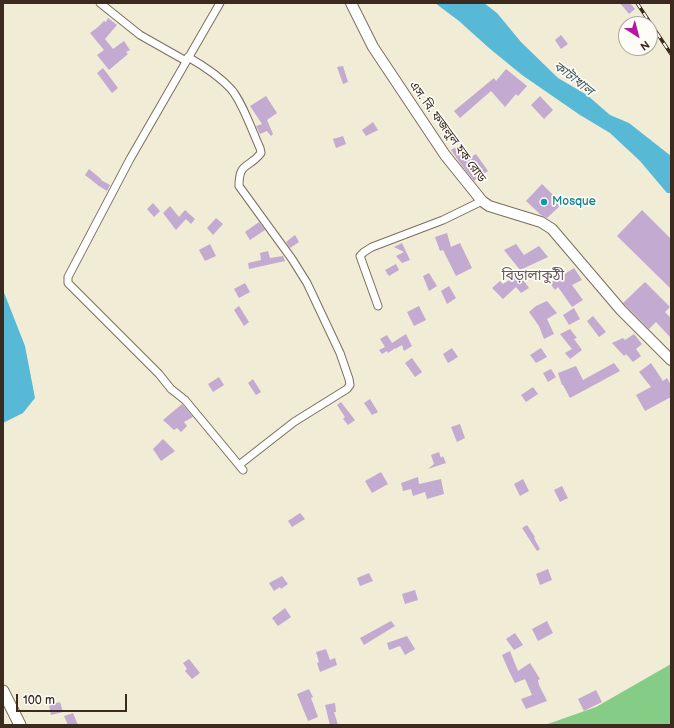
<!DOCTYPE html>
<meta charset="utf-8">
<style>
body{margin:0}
#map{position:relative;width:674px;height:728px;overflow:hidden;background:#f1ecd5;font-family:"Balsamiq Sans",sans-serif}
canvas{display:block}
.frame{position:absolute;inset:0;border:4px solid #3b2a1e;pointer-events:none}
.north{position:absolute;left:618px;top:16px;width:40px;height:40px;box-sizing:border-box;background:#fdfcf7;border:1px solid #afa8a0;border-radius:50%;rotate:144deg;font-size:11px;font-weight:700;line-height:16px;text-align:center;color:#3b2a1e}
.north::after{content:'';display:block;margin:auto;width:14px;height:18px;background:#b5179e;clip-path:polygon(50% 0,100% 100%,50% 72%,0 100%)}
.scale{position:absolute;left:16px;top:694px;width:111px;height:18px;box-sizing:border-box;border:2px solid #3b2a1e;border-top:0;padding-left:5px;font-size:12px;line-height:14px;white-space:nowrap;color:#3b2a1e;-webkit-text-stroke:3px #fdfcf7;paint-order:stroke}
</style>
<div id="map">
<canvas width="674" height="728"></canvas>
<div class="frame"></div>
<div class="north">N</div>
<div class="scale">100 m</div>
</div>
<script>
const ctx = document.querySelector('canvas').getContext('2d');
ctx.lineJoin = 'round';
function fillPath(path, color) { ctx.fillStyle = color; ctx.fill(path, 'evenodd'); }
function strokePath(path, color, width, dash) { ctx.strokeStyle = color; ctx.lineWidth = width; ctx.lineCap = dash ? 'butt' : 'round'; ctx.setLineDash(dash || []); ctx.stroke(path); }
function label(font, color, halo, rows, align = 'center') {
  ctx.font = font + ' "Balsamiq Sans","Noto Sans Bengali",sans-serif'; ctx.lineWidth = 3.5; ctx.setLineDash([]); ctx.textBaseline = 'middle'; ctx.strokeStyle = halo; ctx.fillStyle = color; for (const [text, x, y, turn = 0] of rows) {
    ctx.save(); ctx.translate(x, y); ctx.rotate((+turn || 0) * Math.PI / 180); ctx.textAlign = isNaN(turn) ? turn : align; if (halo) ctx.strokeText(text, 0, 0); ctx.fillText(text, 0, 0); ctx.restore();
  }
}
const green = new Path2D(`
 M671,664V725H545L596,707Z`);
const water = new Path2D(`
 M435,3H484L497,13L521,42L558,78L587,95L610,115L629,123L671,156V193H667L640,161L610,133L580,115L522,75L489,48L459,21Z
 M3,290L25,346L35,398L23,413L3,423Z`);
const building = new Path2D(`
 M620,3H630L635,9L629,14Z
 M108,18L117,25L105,39L113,49L124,41L130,50L126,52L128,54L109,70L97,55L104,50L90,33L98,27L104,21L106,22Z
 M561,35L568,44L561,49L555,40Z
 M343,66L348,82L343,84L337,67Z
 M103,68L118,88L112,93L97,73Z
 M506,69L527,86L518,96L516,94L505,107L491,91L460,118L454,111L494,78L496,81Z
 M266,96L277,113L267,120L273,134L271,136L267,131L260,134L256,126L262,124L250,106Z
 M540,96L553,110L544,119L531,105Z
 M373,122L378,130L366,136L362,130Z
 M343,136L346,144L336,148L333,139Z
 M461,144L470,158L476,154L488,171L474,181L460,163L451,150Z
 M89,169L101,179V180L110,185L107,191L99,186L85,175Z
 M542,184L562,204L547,218L541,215L526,201Z
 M153,203L160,211L154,217L147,209Z
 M170,206L179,217L185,210L195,219L191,224L186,219L176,230L163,213Z
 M642,210L671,239V289L617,236Z
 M216,218L223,224L213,235L207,228Z
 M259,222L265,230L250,240L245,232Z
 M447,233L451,247L460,243L472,268L456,276L443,250L440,251L435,237Z
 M295,235L299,242L290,248L286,242Z
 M402,243L410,260L402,263L396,256L404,252L394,247Z
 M210,244L216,256L205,261L199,250Z
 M516,244L524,255L539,246L548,257L520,270L504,250Z
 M268,251L270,258L283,256L285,261L249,269L248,263L261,260L260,253Z
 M396,264L399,270L389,276L385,270Z
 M574,268L582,280L572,285L583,300L572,307L558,287L555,290L550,283Z
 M429,273L437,286L429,291L423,276Z
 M519,274L529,288L521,293L516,287L503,299L492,288L500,281L503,284Z
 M645,282L670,307L665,312L671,318V338L656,322L649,329L623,303Z
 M245,283L250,292L239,298L234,289Z
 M449,286L456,298L447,304L441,291Z
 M547,301L557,313L547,319L554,334L544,339L539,326L529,312L536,306Z
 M239,306L249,322L244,326L234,310Z
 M419,306L426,320L414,326L407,312Z
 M574,308L580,319L569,325L563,315Z
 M593,316L606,332L599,337L587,321Z
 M570,329L577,338L574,339L582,350L570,359L565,353L572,349L560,334Z
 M406,334L412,346L404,351L402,345L395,349L394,348V349L388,353L387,351L382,354L379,350L385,347L380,339L387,335L392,343Z
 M634,334L642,344L636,349L641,356L633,362L626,354L624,356L612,343L623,338L625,340Z
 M452,348L458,357L448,363L443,354Z
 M541,348L547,357L536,363L530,355Z
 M412,358L422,372L415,377L405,363Z
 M614,363L620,371L570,398L563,385H562L558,373L576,366L583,380Z
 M651,363L663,381L667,378L671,385V397L645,411L636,395L651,387L639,372Z
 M551,369L556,377L548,382L543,373Z
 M219,377L224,385L213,392L208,384Z
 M253,379L261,392L256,395L248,383Z
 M533,387L538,394L526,402L521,395Z
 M370,399L378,412L372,415L364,403Z
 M341,402L355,420L348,425L343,419L345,417L337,405Z
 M182,404L193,417L184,422L187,426L181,432L177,428L174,430L163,420Z
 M460,424L465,438L457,442L451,427Z
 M163,439L175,451L161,461L153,449Z
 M439,452L441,458L443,456L446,463L428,469L434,464L431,455Z
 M381,472L388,484L372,493L365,481Z
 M418,477L419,484L441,479L444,494L427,499L425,492L413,496L411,489L403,491L401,483Z
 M523,479L529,491L520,496L514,484Z
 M562,486L568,498L560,502L554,490Z
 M300,513L305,519L292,527L288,521Z
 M527,525L535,537L534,538L540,549L537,551L522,528Z
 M548,569L552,580L540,585L536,574Z
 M369,573L373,581L360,586L357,578Z
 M282,576L288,584L281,589L280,587L274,591L269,583Z
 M415,590L418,600L405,604L402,594Z
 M285,608L291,617L278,626L272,618Z
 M391,621L395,626L364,645L360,638Z
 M547,621L553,633L538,641L532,629Z
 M515,633L523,645L514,650L506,639Z
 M407,636L415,649L405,655L400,646L389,650L387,643Z
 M326,649L330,660L335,658L337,665L320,672L317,663L319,662L316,652Z
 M510,651L518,671L530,663L540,679L538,680L539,685L547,701L526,709L521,699L532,695L525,679L515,683L508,669L502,655Z
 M189,659L200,673L192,679L185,671L187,669L183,663Z
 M309,689L313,697L311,698L318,717L308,721L297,694Z
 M596,690L602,702L584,711L578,699Z
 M60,702L63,712L51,715L49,705Z
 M335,703L336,712H334L338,725H330L325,705Z
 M73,713L78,725H68L64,716Z`);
const minor = new Path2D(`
 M100,3L140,35L186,61
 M220,3L130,159L68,277V283L159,374L171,389L185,400L243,470
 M188,57C202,65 220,77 231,89C243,103 252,131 260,148L261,153C249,169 239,161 239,186L292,259L307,283L340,353L349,379L350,385L347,389L294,422L239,465
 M378,306L360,256L364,252L372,247L443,220L482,201`);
const secondary = new Path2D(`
 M351,3L373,47L445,155L482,201L489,206L541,222L552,229L621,310L671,360`);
const primary = new Path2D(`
 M3,691L20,725`);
const rail = new Path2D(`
 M637,3L671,54`);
const markers = [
 [544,202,4,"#0f9aa8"]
];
const streetNames = [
 ["এস. বি. ফজলুল হক রোড",447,132,54]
];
const cultureNames = [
 ["Mosque",552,202]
];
const waterNames = [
 ["কাটাখাল",573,79,38]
];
const quarterNames = [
 ["বিড়ালাকুঠী",533,276]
];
fillPath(green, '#85cc86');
fillPath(water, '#57b9d5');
fillPath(building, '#c2aad1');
strokePath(minor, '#7b6e5e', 9);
strokePath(secondary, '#7b6e5e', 12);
strokePath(primary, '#7b6e5e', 13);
strokePath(minor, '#fff', 7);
strokePath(secondary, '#fff', 10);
strokePath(primary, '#fff', 11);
strokePath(rail, '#3b2a1e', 3.5);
strokePath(rail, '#fdfcf7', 2, [6]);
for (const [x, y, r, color] of markers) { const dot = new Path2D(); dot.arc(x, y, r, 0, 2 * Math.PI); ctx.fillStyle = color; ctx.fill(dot); strokePath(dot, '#fdfcf7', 1.5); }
label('12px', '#3b2a1e', '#fdfcf7', streetNames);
label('12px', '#0d838f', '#fdfcf7', cultureNames, 'left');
label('italic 13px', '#455c5e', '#fdfcf7', waterNames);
label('14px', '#6a575d', '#fdfcf7', quarterNames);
</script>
